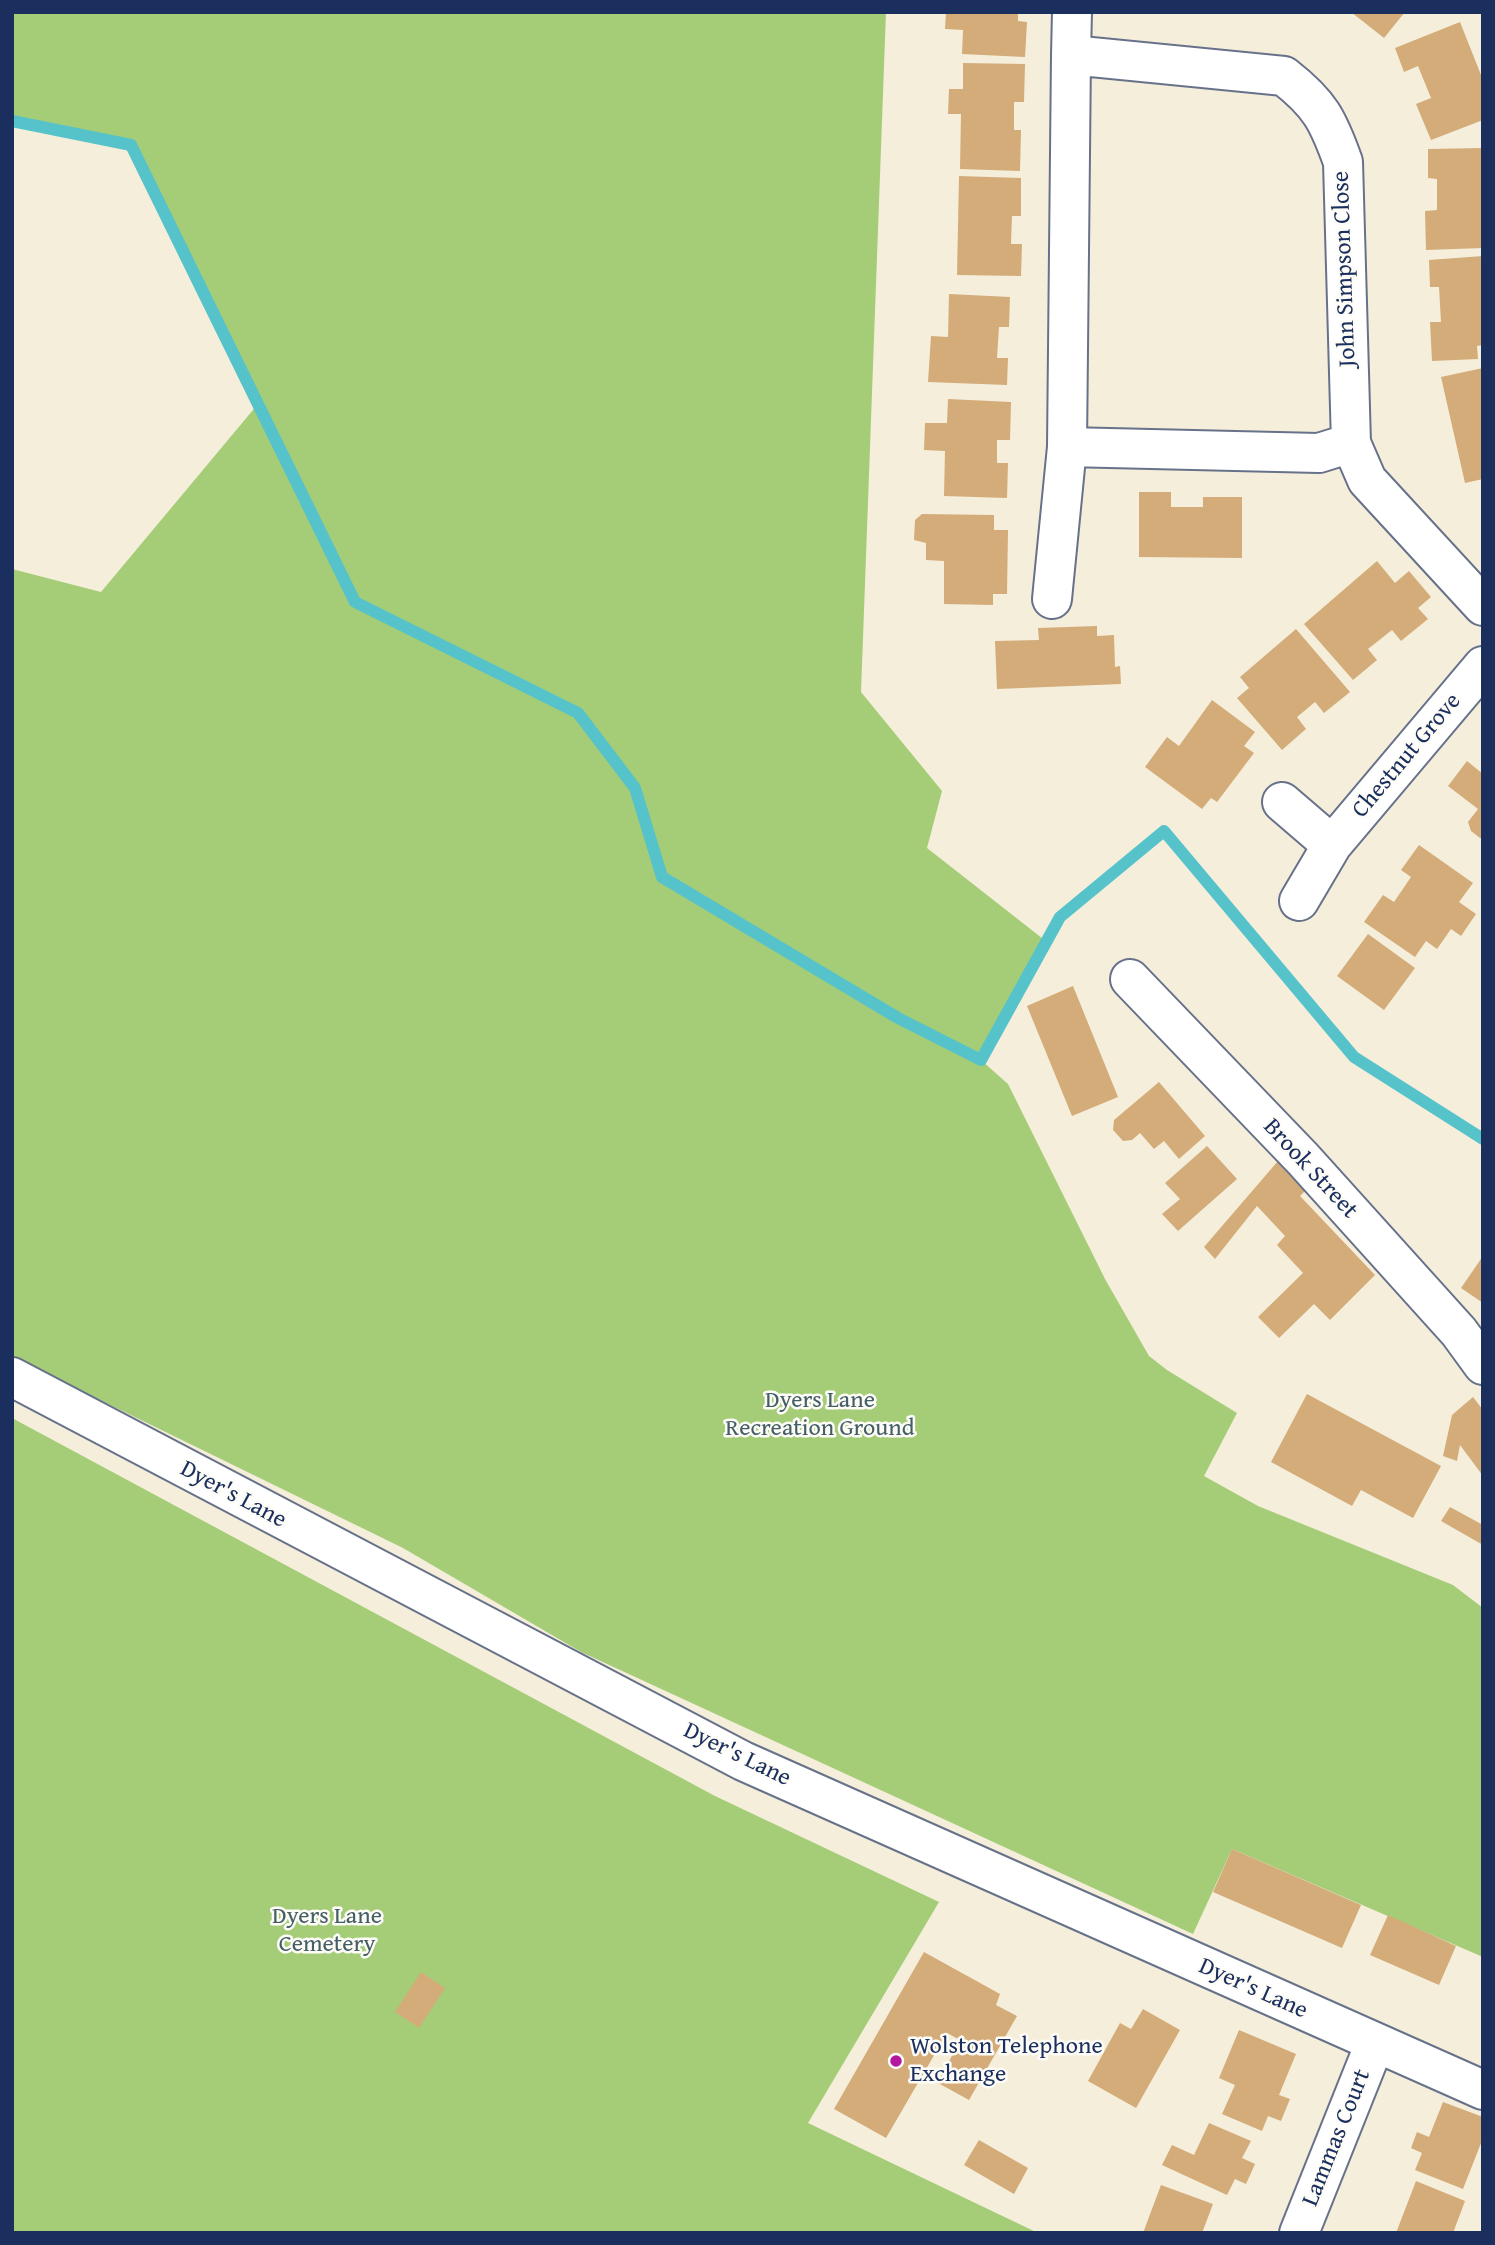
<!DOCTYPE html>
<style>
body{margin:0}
#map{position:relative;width:1495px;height:2245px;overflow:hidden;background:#f5eedb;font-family:"Gentium Book Plus",serif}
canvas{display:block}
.frame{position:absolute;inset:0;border:14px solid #1b2f5e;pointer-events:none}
</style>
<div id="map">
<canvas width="1495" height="2245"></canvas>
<div class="frame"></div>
</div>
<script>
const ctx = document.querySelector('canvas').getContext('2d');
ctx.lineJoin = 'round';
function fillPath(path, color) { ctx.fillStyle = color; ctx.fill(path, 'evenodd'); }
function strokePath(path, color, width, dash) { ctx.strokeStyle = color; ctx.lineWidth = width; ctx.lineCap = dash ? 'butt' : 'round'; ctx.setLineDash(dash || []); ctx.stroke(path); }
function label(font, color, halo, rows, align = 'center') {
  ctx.font = font + ' "Gentium Book Plus",serif'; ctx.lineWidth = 5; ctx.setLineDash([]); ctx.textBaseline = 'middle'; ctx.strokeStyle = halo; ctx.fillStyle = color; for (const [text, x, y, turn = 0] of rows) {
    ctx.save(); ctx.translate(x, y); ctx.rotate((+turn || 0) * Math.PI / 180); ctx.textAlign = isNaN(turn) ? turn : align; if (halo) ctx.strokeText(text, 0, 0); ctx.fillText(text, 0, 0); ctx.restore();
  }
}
const green = new Path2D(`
 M12,12H886L861,692L942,791L927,848L1047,942L981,1060L1008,1084L1105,1279L1149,1356L1167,1370L1237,1413L1204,1476L1258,1506L1453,1585L1483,1608V1957L1232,1849L1193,1934L581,1652L403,1548L12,1357V569L101,592L258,404L131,145L12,121Z
 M12,1418L715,1796L939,1902L808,2123L1038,2233H12Z`);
const stream = new Path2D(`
 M12,121L131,145L355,602L578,713L635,788L662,877L898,1018L981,1060L1060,917L1164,831L1354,1057L1483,1139`);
const building = new Path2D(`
 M946,12H1018V21L1027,22L1025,57L962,54L963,30L945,29Z
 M1351,12H1405L1384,38Z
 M1460,22L1483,80V120L1431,140L1416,104L1431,98L1418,66L1404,72L1395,48Z
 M963,63L1025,64L1024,102H1014V130H1021L1020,171L960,169L961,114H948L949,89H963Z
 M1483,148V248L1426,250L1425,211L1437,210V179L1428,178V149Z
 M959,176L1021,178V216H1012L1011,244H1022L1021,276L957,275Z
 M1483,256V345L1477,346L1478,359L1432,361L1430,322H1441L1439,287H1430L1429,260Z
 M949,294L1010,297L1009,327H999L997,358H1008L1007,385L928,382L931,336L948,337Z
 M1483,368V479L1465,483L1441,377Z
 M948,399L1011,402L1010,440H997V463H1008L1007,498L944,496L945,451L924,450L925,423H947Z
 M1139,492H1171V507H1203V497H1242V558L1139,557Z
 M922,514L994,515V530H1008L1007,594H993V605L944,604V561L926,560V543L914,540L915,520Z
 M1377,561L1395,583L1409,571L1431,597L1418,608L1428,619L1401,641L1392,630L1368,649L1377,660L1353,680L1304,624Z
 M1097,626V636L1114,635L1115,667L1120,666L1121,684L997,689L995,641L1039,640L1038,628Z
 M1296,629L1350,692L1324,713L1315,702L1297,717L1306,729L1282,750L1237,698L1249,688L1240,677Z
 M1212,700L1255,732L1244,746L1254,753L1217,802L1211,798L1202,809L1145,767L1167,737L1179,746Z
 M1467,761L1483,774V838H1480L1471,831L1468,822L1478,809L1448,786Z
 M1419,845L1473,883L1459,902L1476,914L1461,936L1451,929L1437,949L1426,941L1415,957L1364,922L1383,895L1394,902L1411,877L1401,870Z
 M1368,934L1415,968L1384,1010L1337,976Z
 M1073,986L1118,1097L1072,1116L1027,1006Z
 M1159,1082L1205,1136L1179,1159L1164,1141L1154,1149L1140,1133L1132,1140L1123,1141L1113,1130L1114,1120Z
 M1207,1146L1237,1179L1178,1231L1162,1214L1180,1199L1165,1183Z
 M1284,1154L1311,1185L1300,1196L1375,1275L1330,1320L1314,1304L1279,1338L1258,1317L1303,1273L1277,1245L1285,1236L1257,1206L1215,1259L1204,1247Z
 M1483,1256V1303L1461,1288Z
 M1307,1394L1441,1466L1413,1518L1361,1490L1352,1506L1271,1462Z
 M1473,1397L1483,1410V1476L1460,1445L1457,1461L1443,1456L1452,1415Z
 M1450,1507L1483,1525V1545L1441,1521Z
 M1232,1849L1361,1905L1342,1948L1213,1892Z
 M1388,1915L1456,1946L1439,1985L1370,1955Z
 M924,1952L1000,1994L996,2005L1017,2016L969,2100L938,2083L960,2040L947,2033L886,2138L834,2109Z
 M421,1972L445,1988L419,2028L395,2012Z
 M1143,2009L1180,2030L1136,2108L1088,2081L1120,2023L1131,2029Z
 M1239,2030L1296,2054L1279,2095L1290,2099L1281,2121L1268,2116L1262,2131L1222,2114L1235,2085L1219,2078Z
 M1443,2102L1483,2117V2138L1463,2189L1415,2170L1422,2153L1411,2148L1417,2132L1429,2137Z
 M1209,2123L1251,2141L1242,2158L1255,2164L1246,2184L1235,2179L1227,2195L1162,2165L1172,2145L1194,2155Z
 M979,2140L1028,2168L1014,2194L964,2165Z
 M1416,2181L1465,2201L1453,2233H1396Z
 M1161,2185L1213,2204L1202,2233H1143Z`);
const street = new Path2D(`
 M1072,12L1071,55L1284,76C1320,104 1328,120 1343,162L1351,443L1367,480L1483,606
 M1067,447L1319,453L1351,443
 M1052,599L1067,447L1071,55
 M1282,802L1332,845
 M1299,901L1332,845L1483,666
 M1130,979L1303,1159L1459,1332L1483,1365
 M12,1377L743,1761L1483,2090
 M1299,2233L1375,2043`);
const markers = [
 [896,2061,7,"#b5179e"]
];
const streetNames = [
 ["John Simpson Close",1345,269,-92],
 ["Chestnut Grove",1407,756,-50],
 ["Brook Street",1310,1169,47],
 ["Dyer's Lane",233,1495,28],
 ["Dyer's Lane",737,1755,26],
 ["Dyer's Lane",1253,1989,24],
 ["Lammas Court",1337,2138,-68]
];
const parkNames = [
 ["Dyers Lane",820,1401],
 ["Recreation Ground",820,1429],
 ["Dyers Lane",327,1917],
 ["Cemetery",327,1945]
];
const poiNames = [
 ["Wolston Telephone",910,2047],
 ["Exchange",910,2075]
];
fillPath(green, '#a5cd78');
strokePath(stream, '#56c3cb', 12);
fillPath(building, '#d3ac79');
strokePath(street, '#67728a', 42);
strokePath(street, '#fff', 38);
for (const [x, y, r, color] of markers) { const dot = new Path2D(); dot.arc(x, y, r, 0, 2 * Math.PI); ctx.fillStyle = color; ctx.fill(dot); strokePath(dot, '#fdfcf7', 2.5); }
label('24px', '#1b2f5e', '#fdfcf7', streetNames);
label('24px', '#445e66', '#fdfcf7', parkNames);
label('24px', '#1b2f5e', '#fdfcf7', poiNames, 'left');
</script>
